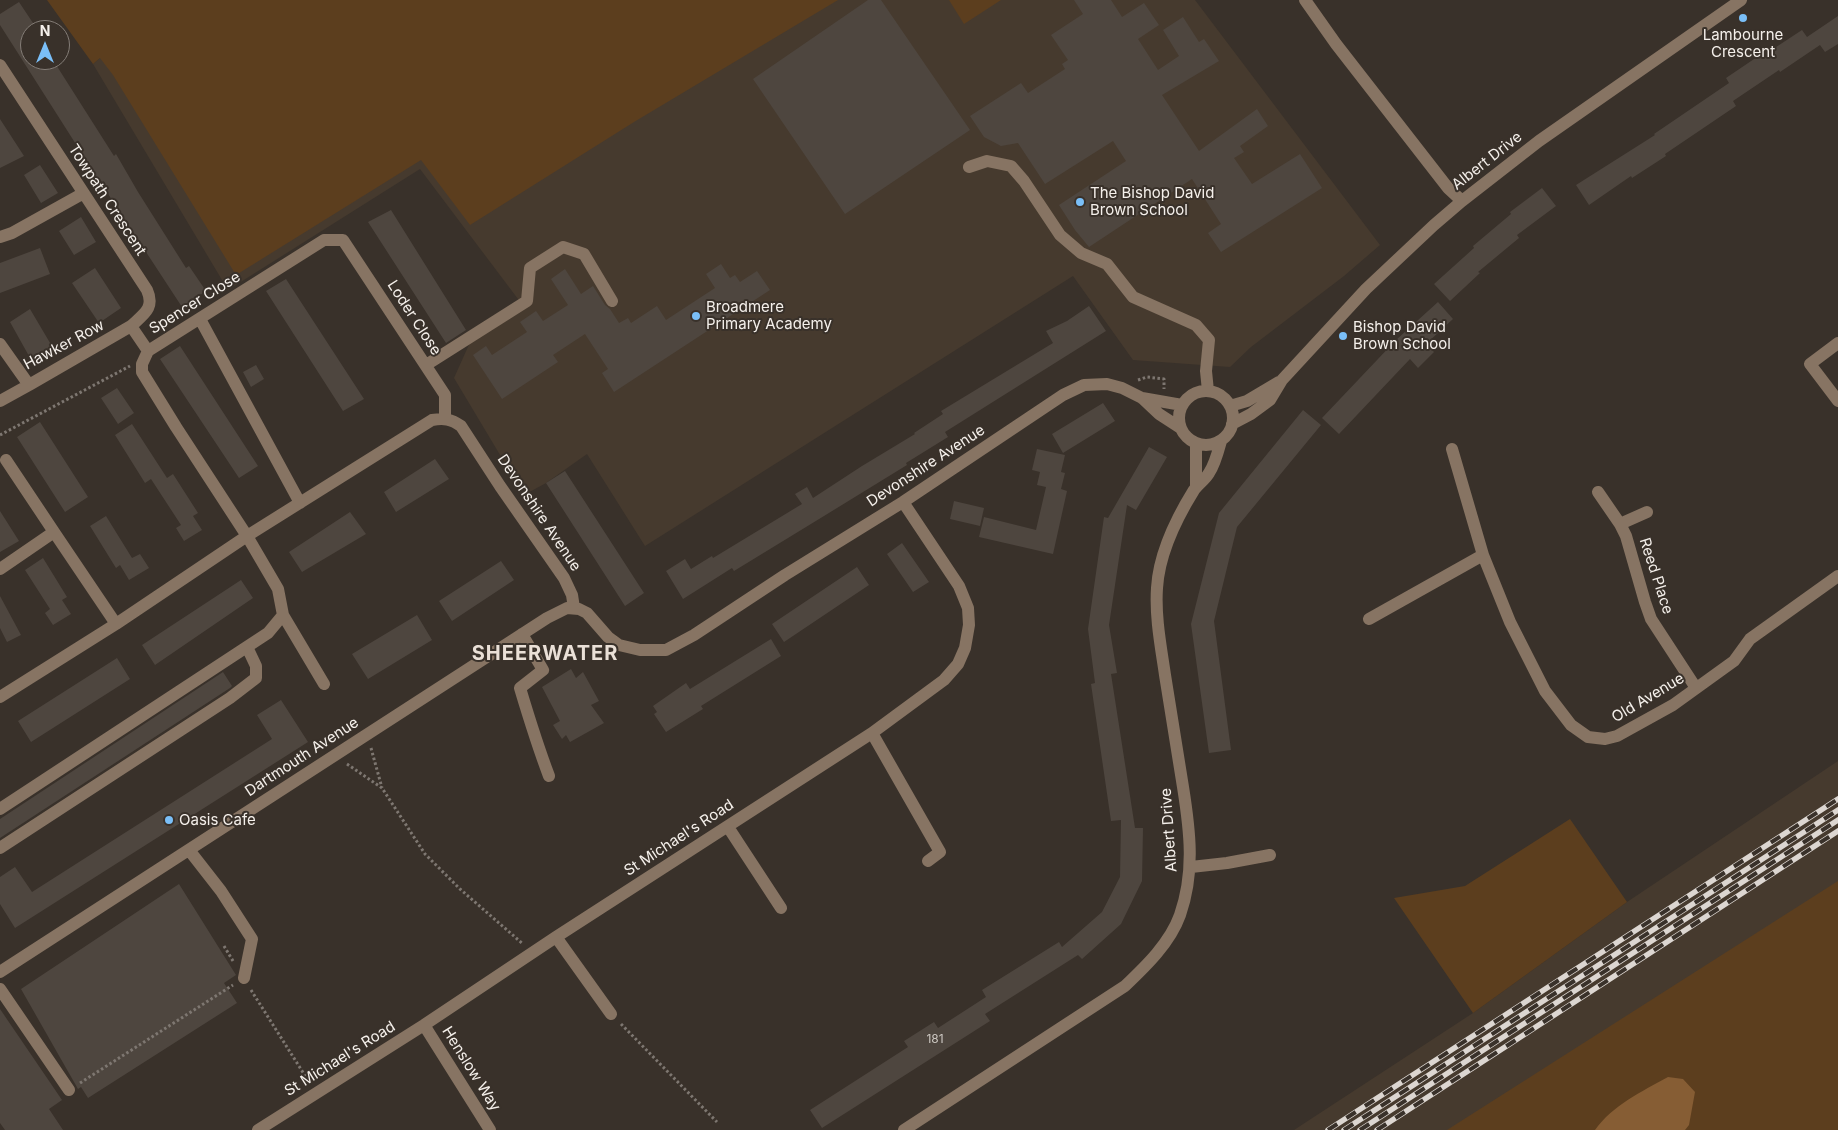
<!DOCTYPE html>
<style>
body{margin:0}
#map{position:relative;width:1838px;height:1130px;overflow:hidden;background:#39312a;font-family:Inter,sans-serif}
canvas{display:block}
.north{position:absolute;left:20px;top:20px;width:50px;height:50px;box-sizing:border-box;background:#39312a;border:1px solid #847d77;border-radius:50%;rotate:0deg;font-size:14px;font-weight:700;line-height:20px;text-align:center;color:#f5f0eb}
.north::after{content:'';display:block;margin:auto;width:18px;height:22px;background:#7abff8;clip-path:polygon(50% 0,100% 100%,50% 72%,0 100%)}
</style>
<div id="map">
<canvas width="1838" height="1130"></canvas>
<div class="north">N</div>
</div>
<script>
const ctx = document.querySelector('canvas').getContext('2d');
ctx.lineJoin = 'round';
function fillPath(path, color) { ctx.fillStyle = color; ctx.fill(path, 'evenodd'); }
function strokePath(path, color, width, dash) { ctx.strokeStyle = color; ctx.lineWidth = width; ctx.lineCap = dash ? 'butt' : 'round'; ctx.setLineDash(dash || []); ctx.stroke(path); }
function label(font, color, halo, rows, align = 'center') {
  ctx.font = font + ' Inter,sans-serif'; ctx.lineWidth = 4; ctx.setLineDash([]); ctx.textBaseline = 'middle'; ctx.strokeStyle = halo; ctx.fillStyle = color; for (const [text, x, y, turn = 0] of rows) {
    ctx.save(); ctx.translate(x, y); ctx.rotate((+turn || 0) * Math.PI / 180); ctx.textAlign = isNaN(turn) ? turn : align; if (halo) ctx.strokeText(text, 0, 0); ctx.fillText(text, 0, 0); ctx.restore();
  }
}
const built = new Path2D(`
 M216,0H1195L1380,245L1344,276L1251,347L1230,367L1133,360L1073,276L645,546L587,454L546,483L524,495L454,378L476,329L521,303L420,169L228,290L93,64L100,58Z
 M1838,761V888L1456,1130H1294L1473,1013L1627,902Z`);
const green = new Path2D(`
 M47,0H838L634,122L470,225L421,160L236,275L113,75L100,58L93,64Z
 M949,0H1001L964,24Z
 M1570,819L1627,902L1473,1013L1394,898L1465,886Z
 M1838,881V1130H1447Z`);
const water = new Path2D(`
 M1668,1077L1683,1079L1695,1092L1689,1125L1685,1130H1595C1613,1105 1641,1092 1668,1077Z`);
const building = new Path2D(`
 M868,0H881L970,130L845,214L753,79Z
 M1074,0H1111L1122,17L1144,3L1159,25L1138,39L1158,70L1179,56L1163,30L1183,17L1199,42L1204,39L1219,61L1162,95L1199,151L1257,109L1268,126L1240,146L1244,152L1234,158L1252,184L1300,154L1322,188L1221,252L1208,233L1221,224L1192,179L1089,247L1075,230L1059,205L1126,161L1113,141L1045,184L1018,143L1001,146L984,137L970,116L1021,83L1028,93L1065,69L1062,64L1068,60L1051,35L1083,14Z
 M19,2L37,29L30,30V60H53L114,156L116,154L138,192L186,268L189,266L206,291L182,307L93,171L0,25V14Z
 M1838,16V44L1825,52L1820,45L1780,72L1779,70L1733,101L1736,106L1665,154L1666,156L1632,178L1631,176L1589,205L1576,185L1655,135L1654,134L1729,83L1726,78L1760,55L1761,57L1802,30L1807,37Z
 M0,119L24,156L0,168Z
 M40,165L58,193L41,203L24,175Z
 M1542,188L1556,206L1517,235L1519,238L1478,272L1480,273L1450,301L1434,284L1474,248L1473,246L1511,214L1510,212Z
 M391,210L466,330L446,343L368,222Z
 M81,217L96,242L74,255L59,231Z
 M40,248L50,274L0,293V263Z
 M721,264L730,278L735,275L740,282L757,271L770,290L614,392L602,373L608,369L585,334L553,355L558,362L502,399L473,355L486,346L492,355L527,332L520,322L536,311L543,321L568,305L551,279L565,269L581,294L593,286L605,305L610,309L619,323L628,318L631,323L657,306L666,320L715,288L706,274Z
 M95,268L121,308L99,323L72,283Z
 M286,279L364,399L343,411L266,291Z
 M1438,302L1453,319L1426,344L1434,352L1418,368L1410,359L1339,434L1322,418L1396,340Z
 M1089,306L1106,331L945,432L948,437L906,463L907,465L824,516L734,571L732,568L683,599L666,571L685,559L691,569L712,556L713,558L802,504L795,494L807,487L813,498L862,466L915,434L914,433L943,414L941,411L1053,343L1046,331L1067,321Z
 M30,309L56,353L34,365L10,322Z
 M180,346L258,466L239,478L160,359Z
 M256,365L264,379L251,387L243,372Z
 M117,388L134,413L118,424L101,398Z
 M1103,403L1115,421L1063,453L1052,434Z
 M1303,410L1321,425L1237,527L1214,621L1231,750L1209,753L1191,624L1219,513Z
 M40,422L88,497L65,512L17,437Z
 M132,424L167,478L173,474L198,513L193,516L202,530L184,541L176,528L181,525L151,479L145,483L115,435Z
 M1149,447L1167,457L1136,510L1127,505L1109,625L1117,673L1111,674L1135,828H1143L1142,881L1121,924L1082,959L1078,955L985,1014L990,1021L822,1128L810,1110L908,1047L904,1041L934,1022L938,1028L986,997L982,990L1059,942L1062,947L1102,912L1120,877L1121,820L1111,821L1091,684L1095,683L1088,629L1104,517L1108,518Z
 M1037,449L1065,455L1061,472L1065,473L1061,489L1067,491L1053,554L979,537L984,517L1036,530L1046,487L1037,485L1040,472L1032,470Z
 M435,459L449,479L396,512L384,492Z
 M565,471L644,593L625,606L546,483Z
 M954,501L984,508L980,526L950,519Z
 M0,511L19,541L0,552Z
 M350,512L366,534L302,572L289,552Z
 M106,516L132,558L140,554L149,568L129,580L120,565L116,568L90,526Z
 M902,543L929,582L913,592L887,554Z
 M43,558L67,597L62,600L71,614L53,625L45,613L50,609L25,570Z
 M501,561L514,580L452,621L439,601Z
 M857,567L869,585L784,642L772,624Z
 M241,580L253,598L155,665L142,645Z
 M0,596L21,635L7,642L0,628Z
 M417,615L432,640L368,679L352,654Z
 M771,639L781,656L701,706L703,709L666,732L654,714L657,712L653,706L686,683L690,689Z
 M117,658L130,679L31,742L18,721Z
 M571,669L576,678L583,672L599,701L591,705L604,723L570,742L566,735L562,739L553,725L560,721L542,687Z
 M223,672L232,686L230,688L0,838V819Z
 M281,700L308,742L15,928L0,904V877L15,867L32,892L272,739L257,715Z
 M179,884L236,975L224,983L237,1003L88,1098L81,1087L78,1089L21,989Z
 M0,1009L62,1100L49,1109L63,1130H5L0,1123Z`);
const path = new Path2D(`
 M1138,380L1147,377L1164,379V389
 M0,435L130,366
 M371,748L382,788
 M347,764L382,788L425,854L460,889L523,944
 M224,946L233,961
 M251,990L309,1082
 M621,1024L717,1122
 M80,1083L233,985`);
const minor = new Path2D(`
 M1305,0L1336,44L1448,188L1462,201
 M0,65L147,290C155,308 144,314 131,326L148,351
 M969,167L987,161L1011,166L1024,181L1060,235L1081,253L1107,264L1133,297L1196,325L1209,340L1206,371L1208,391
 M0,237L12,233L82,194
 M200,319L300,503
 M1838,343L1810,364L1838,401
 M0,344L29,385L131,326
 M426,365L527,301L530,268L563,247L584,254L612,301
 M1179 418a27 27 0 1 1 54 0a27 27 0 1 1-54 0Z
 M1142,398L1182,405
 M0,401L29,385
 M1230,406L1247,401L1279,382
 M1232,424L1251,414L1270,400L1282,380L1366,289L1434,225L1462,201L1539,141L1741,0
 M1196,444V487
 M1452,449L1483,555L1510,622L1545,691L1571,725L1588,737L1605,739L1617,736L1673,705L1734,661L1750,639L1838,576
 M1598,492L1620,524L1626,536L1645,602L1651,619L1696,688
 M1620,524L1647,512
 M54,532L116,624
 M0,569L54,532L6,460
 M283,615L324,684
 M1369,619L1483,555
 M522,634L543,670L520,688C529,718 538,747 549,776
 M0,697L116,624L247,536L432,420C444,418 451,419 461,426L500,486L564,578L572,595L574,608
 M872,733L940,852L928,861
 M0,809L268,633L283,615L278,589L247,536L176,427L142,372V364L148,351L324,240H343L445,395V418
 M728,827L781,908
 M0,848L230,698L256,678V666L247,647
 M189,850L221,891L252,939L244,978
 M1191,867L1227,863L1270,855
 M556,937L611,1014
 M0,972L547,618L567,608L579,609L587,613L608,637L619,645L640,650H666L694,635L785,575L903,502L1063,395L1084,385L1107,384L1122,388L1142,398L1159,414L1179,427
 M0,989L69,1090
 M424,1025L490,1130
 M258,1130L424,1025L556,937L872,733L944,680L958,664L965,648L969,625L968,608L959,586L903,502
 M904,1130L1125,986C1146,966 1170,943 1180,915C1195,872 1190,831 1183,787C1177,750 1171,712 1165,675C1161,647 1155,617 1157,588C1159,553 1176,519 1194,490C1198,484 1205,480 1209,473C1215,464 1218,452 1221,441`);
const rail = new Path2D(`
 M1328,1130L1838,799
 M1344,1130L1838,810
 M1360,1130L1838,820
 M1377,1130L1838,831`);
const markers = [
 [1743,18,5,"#7abff8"],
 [1080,202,5,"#7abff8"],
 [696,316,5,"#7abff8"],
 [1343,336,5,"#7abff8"],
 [169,820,5,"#7abff8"]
];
const numberNames = [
 ["181",935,1039]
];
const poiNames = [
 ["Lambourne",1743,35,"center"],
 ["Crescent",1743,52,"center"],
 ["The Bishop David",1090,193],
 ["Brown School",1090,210],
 ["Broadmere",706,307],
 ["Primary Academy",706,324],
 ["Bishop David",1353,327],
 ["Brown School",1353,344],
 ["Oasis Cafe",179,820]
];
const streetNames = [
 ["Albert Drive",1487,161,-38],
 ["Towpath Crescent",107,200,57],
 ["Spencer Close",195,303,-32],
 ["Loder Close",414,318,57],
 ["Hawker Row",64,345,-28],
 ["Devonshire Avenue",926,466,-33],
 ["Devonshire Avenue",539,513,56],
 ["Reed Place",1656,576,72],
 ["Old Avenue",1648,698,-31],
 ["Dartmouth Avenue",302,757,-33],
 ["Albert Drive",1169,830,-94],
 ["St Michael's Road",679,838,-33],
 ["St Michael's Road",340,1059,-32],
 ["Henslow Way",471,1069,58]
];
const districtNames = [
 ["SHEERWATER",545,654]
];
fillPath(built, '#463a2e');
fillPath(green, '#5c3e1e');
fillPath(water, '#865d34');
fillPath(building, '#4e463f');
strokePath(path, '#7e7771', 3, [2.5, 2.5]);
strokePath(minor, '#877463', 12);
strokePath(rail, '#dcd6d1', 5.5);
strokePath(rail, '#39312a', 4, [11]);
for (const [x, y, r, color] of markers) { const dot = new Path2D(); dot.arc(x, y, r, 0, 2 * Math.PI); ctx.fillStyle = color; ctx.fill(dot); strokePath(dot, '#39312a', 2); }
label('12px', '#cbc6c0', null, numberNames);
label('15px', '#f5f0eb', '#39312a', poiNames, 'left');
label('15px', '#f5f0eb', '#39312a', streetNames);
ctx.letterSpacing = '1px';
label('bold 20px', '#eae0d7', '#39312a', districtNames);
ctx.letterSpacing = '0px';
</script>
